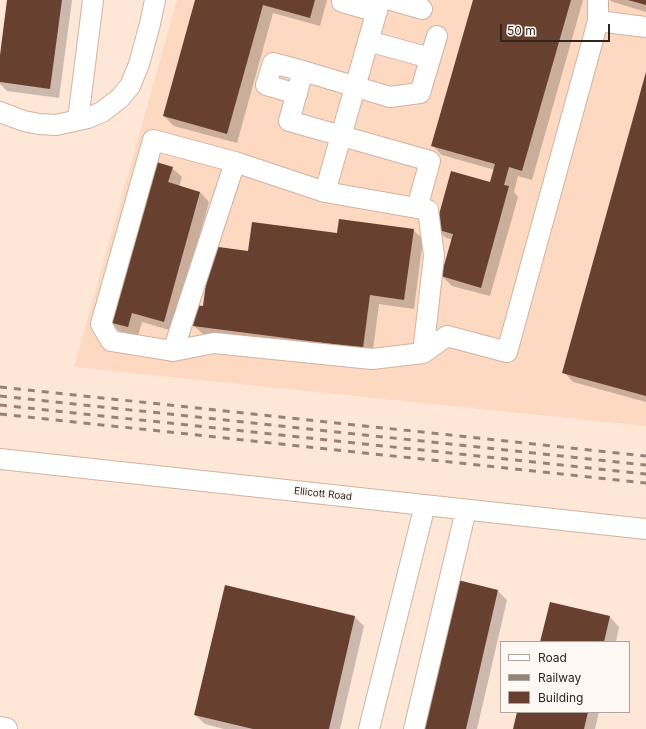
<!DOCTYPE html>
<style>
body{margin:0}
#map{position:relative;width:646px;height:729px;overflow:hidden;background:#ffe7d8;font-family:Inter,sans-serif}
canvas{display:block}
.legend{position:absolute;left:500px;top:641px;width:130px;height:72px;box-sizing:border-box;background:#fef8f4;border:1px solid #aba49e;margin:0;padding:5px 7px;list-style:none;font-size:12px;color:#2f251d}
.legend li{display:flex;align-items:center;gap:8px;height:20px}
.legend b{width:20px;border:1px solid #aba49e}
.scale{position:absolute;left:500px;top:24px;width:110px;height:18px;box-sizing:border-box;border:2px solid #2f251d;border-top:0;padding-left:5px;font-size:12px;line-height:14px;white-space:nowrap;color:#2f251d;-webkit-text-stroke:3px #fef8f4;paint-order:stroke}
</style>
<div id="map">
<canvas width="646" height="729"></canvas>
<ul class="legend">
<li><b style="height:5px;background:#fff"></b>Road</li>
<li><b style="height:5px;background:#948478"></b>Railway</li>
<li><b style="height:11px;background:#674030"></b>Building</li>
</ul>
<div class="scale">50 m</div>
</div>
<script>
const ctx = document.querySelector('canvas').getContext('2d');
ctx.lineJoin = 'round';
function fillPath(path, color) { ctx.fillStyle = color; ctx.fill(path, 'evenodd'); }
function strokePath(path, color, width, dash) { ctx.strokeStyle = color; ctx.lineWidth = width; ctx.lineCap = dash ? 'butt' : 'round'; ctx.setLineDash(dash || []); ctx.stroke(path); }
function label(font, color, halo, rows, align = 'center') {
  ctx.font = font + ' Inter,sans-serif'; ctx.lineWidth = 4; ctx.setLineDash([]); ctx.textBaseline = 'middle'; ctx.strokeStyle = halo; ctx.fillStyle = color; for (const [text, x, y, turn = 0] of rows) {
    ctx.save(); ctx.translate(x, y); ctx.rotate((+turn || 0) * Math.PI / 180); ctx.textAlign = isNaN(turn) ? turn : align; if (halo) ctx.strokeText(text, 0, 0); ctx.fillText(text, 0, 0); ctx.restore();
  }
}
const built = new Path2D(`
 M177,0H646V426L74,367Z`);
const shadow = new Path2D(`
 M8,0H72L59,98L7,91L0,84V62Z
 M196,0H327L320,26L273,13L237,143L174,126L164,116Z
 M474,0H583L532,180L518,176L514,192L518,197L490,296L452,286L442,276L453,240L446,238L436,229L491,184L495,170L442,155L433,146Z
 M610,0H646V12L613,2Z
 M646,74V402L573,382L564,372Z
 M172,168L182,177L179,187L200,192L209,202L173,331L142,322L138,336L119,331L109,321Z
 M413,230L423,239L414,309L379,304L372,357L204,335L194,326L204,307L248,252L338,234Z
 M225,587L355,617L364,626L340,729H224L205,724L195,715Z
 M498,591L507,600L477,729H425Z
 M550,603L610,617L619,627L616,642H541Z
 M518,712H599L595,729H514Z`);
const building = new Path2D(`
 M7,0H62L50,89L0,82V55Z
 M195,0H315L310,18L263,5L227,134L163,116Z
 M473,0H571L522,171L509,167L504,185L509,186L481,288L441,276L453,234L435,229L451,171L490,182L495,164L431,146Z
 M628,0H646V5Z
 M646,72V396L562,373Z
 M153,161L173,167L168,182L200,192L164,322L132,313L128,327L108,322Z
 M339,219L414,229L404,300L370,295L363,348L193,326L196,305L203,306L211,246L248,251L252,222L337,233Z
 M458,580L498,590L466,729H424Z
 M225,585L355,616L329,729H253L194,715Z
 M550,602L610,616L604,642H540Z
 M517,712H588L584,729H513Z`);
const minor = new Path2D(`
 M342,0V2L377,12
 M380,0L325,192L235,162L153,140L101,324L111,341L173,351L214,343L372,359L423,353L447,336L507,352L598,21V0
 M391,0L422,9
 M598,21L646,27
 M368,41L430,58
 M303,71L390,97L420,93L437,36
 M297,94L266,85L273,63L303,71L289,121L430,161L417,208
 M0,112L24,121L39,124L56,125L88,118L102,112L120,98L130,86L139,64L150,24L155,0
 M78,120L93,0
 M325,192L428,210L434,256L423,353
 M173,351L235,162
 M0,459L646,529
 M369,729L425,505
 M414,729L466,510`);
const highway = new Path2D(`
 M0,728L6,729`);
const rail = new Path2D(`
 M0,387L646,456
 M0,396L646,465
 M0,405L646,474
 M0,414L646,483`);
const streetNames = [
 ["Ellicott Road",323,494,6]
];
fillPath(built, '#fdd9c1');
fillPath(shadow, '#0003');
fillPath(building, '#674030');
strokePath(minor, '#cfb3a1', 22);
strokePath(highway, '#cfb3a1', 24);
strokePath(minor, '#fff', 20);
strokePath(highway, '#fff', 22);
strokePath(rail, '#948478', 3, [7, 7]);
label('10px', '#2f251d', '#fef8f4', streetNames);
</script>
